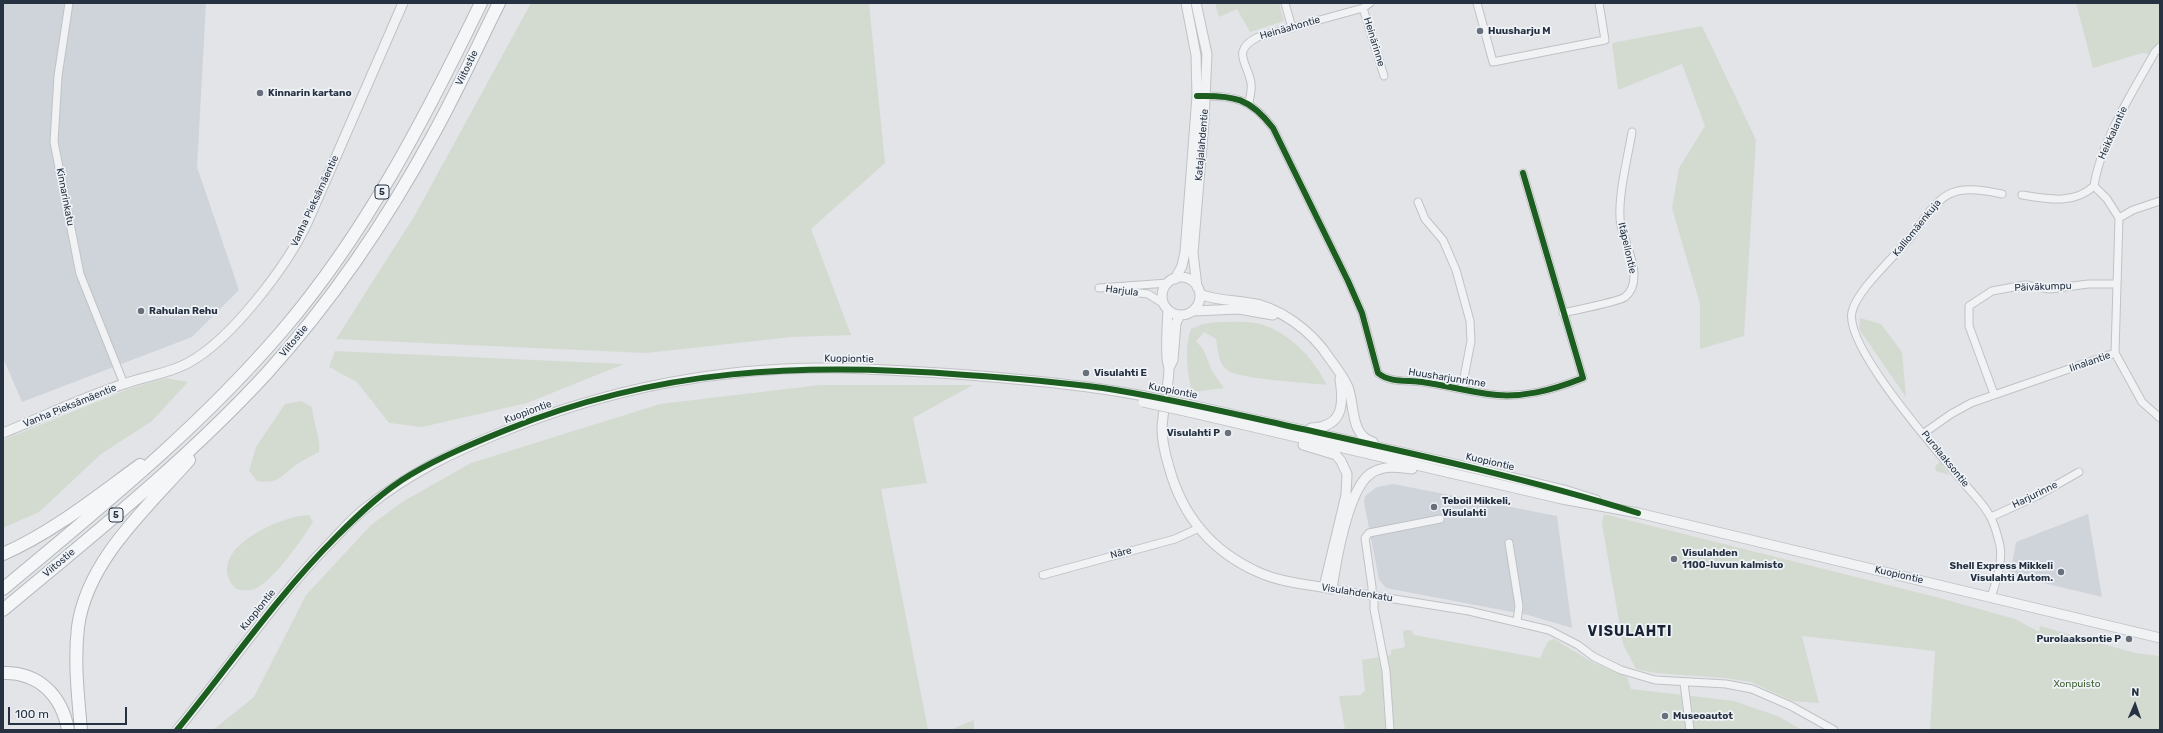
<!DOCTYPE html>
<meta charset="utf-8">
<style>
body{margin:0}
#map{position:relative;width:2163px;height:733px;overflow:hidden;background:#e2e4e7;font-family:Rubik,sans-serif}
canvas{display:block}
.frame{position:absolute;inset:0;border:4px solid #263242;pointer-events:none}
.north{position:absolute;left:2115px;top:685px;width:40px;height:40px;-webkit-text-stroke:3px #eff3f7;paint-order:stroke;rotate:2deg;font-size:11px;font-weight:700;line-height:16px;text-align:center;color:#263242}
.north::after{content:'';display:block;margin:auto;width:14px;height:18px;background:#263242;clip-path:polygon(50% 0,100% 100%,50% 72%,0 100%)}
.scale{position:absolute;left:8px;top:707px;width:119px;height:18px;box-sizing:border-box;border:2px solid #263242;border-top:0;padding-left:5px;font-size:12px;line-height:14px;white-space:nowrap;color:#263242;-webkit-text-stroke:3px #eff3f7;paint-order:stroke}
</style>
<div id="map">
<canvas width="2163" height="733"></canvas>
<div class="frame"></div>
<div class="north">N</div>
<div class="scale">100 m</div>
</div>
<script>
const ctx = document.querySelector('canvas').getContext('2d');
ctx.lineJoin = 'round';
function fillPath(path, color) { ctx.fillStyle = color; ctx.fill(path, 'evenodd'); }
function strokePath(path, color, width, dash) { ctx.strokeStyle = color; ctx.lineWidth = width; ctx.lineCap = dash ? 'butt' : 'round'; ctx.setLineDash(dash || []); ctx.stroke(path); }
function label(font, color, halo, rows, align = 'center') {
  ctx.font = font + ' Rubik,sans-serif'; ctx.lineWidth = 3.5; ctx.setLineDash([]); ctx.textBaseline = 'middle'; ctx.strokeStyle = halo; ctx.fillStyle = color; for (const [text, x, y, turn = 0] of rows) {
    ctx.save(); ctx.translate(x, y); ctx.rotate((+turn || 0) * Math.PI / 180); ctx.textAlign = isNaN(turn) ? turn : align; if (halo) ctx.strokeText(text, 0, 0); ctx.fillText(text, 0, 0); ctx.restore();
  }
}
const built = new Path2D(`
 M3,3H206L197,167L239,290L192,337L22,402L3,358Z
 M1393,484L1557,516L1572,628L1528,615L1386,588L1379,580L1364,502L1365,496L1377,487Z
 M2088,514L2102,597L2010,575L2016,542Z`);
const green = new Path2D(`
 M531,3H869L885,163L811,229L851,335L792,337L646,353L336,339L415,215Z
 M1215,3H1279L1284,21L1250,32L1237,9L1219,17Z
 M2076,3H2160V55L2142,53L2093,68Z
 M1702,26L1756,140L1744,336L1700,349V304L1672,208L1679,168L1705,126L1682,64L1618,90L1612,43Z
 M1860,318L1881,324L1902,352L1906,397L1859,329Z
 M1217,322C1232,322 1252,320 1266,326C1293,336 1314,360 1327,385C1310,383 1237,379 1227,370C1218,363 1218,350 1216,339L1204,332L1196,341L1203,349L1212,371L1224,388L1192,392C1187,372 1184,348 1191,329L1203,324Z
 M335,351L624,364L527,403L422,427L389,423L357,382L329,367Z
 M166,378L188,382L152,421L101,454L39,512L3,528V440L131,388Z
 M820,385H973L913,418L927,483L881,489L928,730H213L254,697L306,595L371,525L402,502L471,463L660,404Z
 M301,401L312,407C313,423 321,437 319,452C311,456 303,460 296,465C279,477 280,484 257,481L249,471L256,447L285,404Z
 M1940,462L1949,475L1936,471L1935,466Z
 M1604,514L1940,598L2015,619L2039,632L2040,626L2135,653L2160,656V730H1930L1935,651L1802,636L1819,703L1792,701L1751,682L1725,678L1656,673L1636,669L1623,644L1602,524Z
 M309,515L313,522C303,538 270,587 251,590C246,591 241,590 236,589C234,586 230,583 229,579C215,544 283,516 309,515Z
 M1404,630H1411L1414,635L1540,658L1548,641L1554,639L1592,662L1627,677L1631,689L1734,701L1780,717L1802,730H1345L1339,696L1360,695L1365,691L1362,660L1391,655V650L1405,647L1403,632Z
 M974,720V730H950Z`);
const minor = new Path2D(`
 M69,3L58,76L54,142L80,274L124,384
 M1285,3L1292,28
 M1477,3L1493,62L1605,40L1599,3
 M1363,8L1384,76
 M1201,96C1236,95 1252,100 1273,128L1348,281L1362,313L1378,373C1390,383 1407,380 1422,382C1444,385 1466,391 1488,394C1521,399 1553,390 1583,378L1523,173
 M1249,103C1250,97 1252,89 1251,83C1248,63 1230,51 1258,37L1363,8L1370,3
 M2022,195C2047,199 2074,205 2094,186
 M1418,202L1425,219L1443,240L1456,270L1470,321L1471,341L1462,388
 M2119,218L2107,199L2094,186C2101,141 2133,91 2155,52L2160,47
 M1099,288L1168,283
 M1115,290L1148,294L1164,304
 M1563,313C1575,310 1618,302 1625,297C1645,281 1626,246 1621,226C1616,202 1628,157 1632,132
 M2115,353L2142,402L2160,418
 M1994,394L1969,326V306L1992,291L2025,285L2050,289L2088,284H2117
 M1924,433L1951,414L1971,403L2115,353L2119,218L2133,210L2160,201
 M1991,517L2037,496L2079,472
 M1509,543L1519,606L1517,621
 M1043,575L1175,539L1199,528
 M1332,589L1469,611L1549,630L1578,645L1594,657L1621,670L1655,680L1726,684L1752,689L1791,706L1834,730
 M1372,596V587L1365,538L1369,533L1440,519
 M1374,597V609L1386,671L1390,730
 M1991,597C1996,582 2003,562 2000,546C1998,537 1995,526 1991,518C1985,505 1972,493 1963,482C1939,453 1844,347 1852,312C1857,289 1897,255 1913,234C1942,193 1949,183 2002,194
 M1684,683L1690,730`);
const tertiary = new Path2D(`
 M1196,3L1207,54L1204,121L1193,253L1197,287
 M1162 296a19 19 0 1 1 38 0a19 19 0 1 1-38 0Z
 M1175,279L1182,266L1185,252L1197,96L1196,55L1186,3
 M1200,294C1214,300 1228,300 1244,302C1278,305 1312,331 1330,359C1336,367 1344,378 1348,387C1355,406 1350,435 1373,442
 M1168,310C1167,326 1166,342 1167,358C1167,362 1169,366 1169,370C1168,390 1163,409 1162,428C1162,441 1165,454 1169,467C1182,515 1211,551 1258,572C1282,583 1307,584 1332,589C1336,561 1348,490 1370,474C1382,465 1398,467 1412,469
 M1193,311L1239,309L1273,315
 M1170,366L1173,360L1176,323L1180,315
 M1191,405L1477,469L1564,490L1596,500
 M1189,412L1562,499L1638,513L2160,638
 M1311,428C1343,427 1344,405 1340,379
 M3,433C43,417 83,397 124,384C145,376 168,374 188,363C231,340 288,265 308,221L403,3
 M1303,445L1336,455L1341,461L1347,474L1346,495L1324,587
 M177,730C228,669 272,603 327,546C340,533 352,518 367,507C408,474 453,452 502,432C607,389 722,366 836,368C880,369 925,372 969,375C1028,380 1086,385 1144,396`);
const trunk = new Path2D(`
 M3,554C53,532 96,497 140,465
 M3,589C102,506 198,429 282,331C366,233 425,118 481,3
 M3,610C94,534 187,460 267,373C332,301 387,220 433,135C457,92 477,47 499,3
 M3,673C39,672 62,696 68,730
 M81,730C78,696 74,661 78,627C87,560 147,508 189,460`);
const tertiaryBridge = new Path2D(`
 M1144,396L1191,405
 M1143,402L1189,412`);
const cycleway = new Path2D(`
 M1197,96C1234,95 1250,98 1273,128L1348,281L1362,313L1378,373C1390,383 1407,380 1422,382C1444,385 1466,391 1488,394C1521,399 1553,390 1583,378L1523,173
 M177,730C230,665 277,596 336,537C359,514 383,491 410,475C440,457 474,443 506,430C658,368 804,362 966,375C1012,378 1058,382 1103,388C1175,399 1246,417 1316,432C1424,456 1532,480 1638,513`);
const markers = [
 [1480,31,4,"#68707c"],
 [260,93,4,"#68707c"],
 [141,311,4,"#68707c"],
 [1086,373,4,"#68707c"],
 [1228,433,4,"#68707c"],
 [1434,507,4,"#68707c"],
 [1674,559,4,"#68707c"],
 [2061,572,4,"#68707c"],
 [2129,639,4,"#68707c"],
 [1665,716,4,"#68707c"]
];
const shields = [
 [382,192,14],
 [116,515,14]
];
const shieldNames = [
 ["5",382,192],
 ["5",116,515]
];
const streetNames = [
 ["Heinäahontie",1290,28,-16],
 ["Heinärinne",1374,42,73],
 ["Viitostie",467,68,-64],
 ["Heikkalantie",2113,133,-66],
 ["Katajalahdentie",1202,145,-85],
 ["Kinnarinkatu",65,197,79],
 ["Vanha Pieksämäentie",315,201,-65],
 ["Kalliomäenkuja",1917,228,-51],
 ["Itäpellontie",1627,248,77],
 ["Päiväkumpu",2043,287,-2],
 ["Harjula",1122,291,7],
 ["Viitostie",294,341,-50],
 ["Kuopiontie",849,359,1],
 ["Iinalantie",2090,362,-19],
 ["Huusharjunrinne",1447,378,9],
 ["Kuopiontie",1173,391,11],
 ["Vanha Pieksämäentie",70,406,-22],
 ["Kuopiontie",528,412,-20],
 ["Purolaaksontie",1945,459,51],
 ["Kuopiontie",1490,462,13],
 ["Harjurinne",2035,495,-26],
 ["Näre",1121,553,-15],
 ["Viitostie",59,563,-40],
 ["Kuopiontie",1899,575,13],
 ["Visulahdenkatu",1357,593,9],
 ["Kuopiontie",258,610,-51]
];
const poiNames = [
 ["Huusharju M",1488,31],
 ["Kinnarin kartano",268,93],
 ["Rahulan Rehu",149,311],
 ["Visulahti E",1094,373],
 ["Visulahti P",1220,433,"right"],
 ["Teboil Mikkeli,",1442,501],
 ["Visulahti",1442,513],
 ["Visulahden",1682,553],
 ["1100-luvun kalmisto",1682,565],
 ["Shell Express Mikkeli",2053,566,"right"],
 ["Visulahti Autom.",2053,578,"right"],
 ["Purolaaksontie P",2121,639,"right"],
 ["Museoautot",1673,716]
];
const parkNames = [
 ["Xonpuisto",2077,684]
];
const districtNames = [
 ["VISULAHTI",1630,632]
];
fillPath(built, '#cfd4db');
fillPath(green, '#d3dbd1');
strokePath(minor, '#c0c2c5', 9);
strokePath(tertiary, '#c0c2c5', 11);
strokePath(trunk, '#b4b7bc', 14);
strokePath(minor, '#f1f2f4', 7);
strokePath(tertiary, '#f1f2f4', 9);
strokePath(trunk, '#f5f6f7', 12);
strokePath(tertiaryBridge, '#c0c2c5', 11, []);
strokePath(tertiaryBridge, '#f1f2f4', 9);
strokePath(cycleway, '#1b5e20', 6);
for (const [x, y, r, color] of markers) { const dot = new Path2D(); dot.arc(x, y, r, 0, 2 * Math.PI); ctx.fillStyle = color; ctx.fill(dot); strokePath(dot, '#eff3f7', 1.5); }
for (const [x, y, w] of shields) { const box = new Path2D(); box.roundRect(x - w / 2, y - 7, w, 14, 3); ctx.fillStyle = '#eff3f7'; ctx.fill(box); strokePath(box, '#263242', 1); }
label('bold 9px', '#263242', null, shieldNames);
label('10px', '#263242', '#eff3f7', streetNames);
label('bold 10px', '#263242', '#eff3f7', poiNames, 'left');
label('10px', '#3e5f32', '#eff3f7', parkNames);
ctx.letterSpacing = '1px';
label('bold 14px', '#192333', '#eff3f7', districtNames);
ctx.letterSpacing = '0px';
</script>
